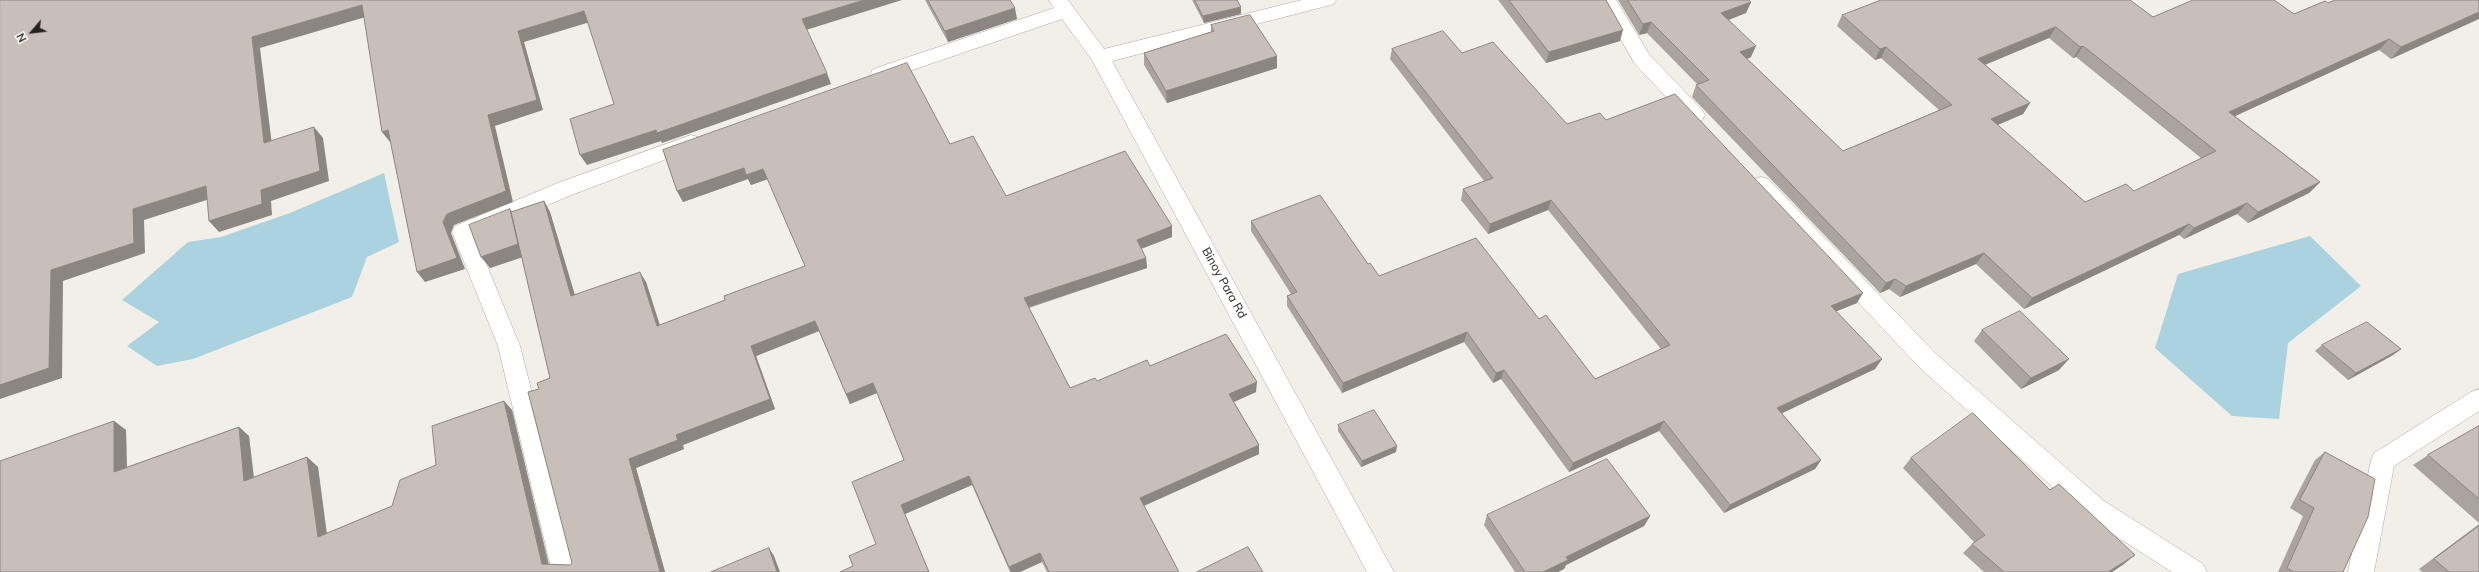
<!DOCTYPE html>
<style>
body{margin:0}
#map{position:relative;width:2479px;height:572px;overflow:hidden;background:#f2efe9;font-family:Mulish,sans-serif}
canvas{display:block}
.north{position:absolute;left:12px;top:12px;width:40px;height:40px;-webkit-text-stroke:3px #fff;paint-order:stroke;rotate:242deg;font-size:11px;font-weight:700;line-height:16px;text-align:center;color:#222}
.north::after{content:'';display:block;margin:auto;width:14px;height:18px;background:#222;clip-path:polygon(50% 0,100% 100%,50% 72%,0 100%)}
</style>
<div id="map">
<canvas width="2479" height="572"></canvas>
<div class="north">N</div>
</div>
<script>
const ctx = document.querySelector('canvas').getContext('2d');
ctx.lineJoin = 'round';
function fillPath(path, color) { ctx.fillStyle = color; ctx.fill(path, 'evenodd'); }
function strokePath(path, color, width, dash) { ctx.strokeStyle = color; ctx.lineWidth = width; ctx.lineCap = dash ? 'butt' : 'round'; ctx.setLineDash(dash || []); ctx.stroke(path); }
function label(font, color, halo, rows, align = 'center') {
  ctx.font = font + ' Mulish,sans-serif'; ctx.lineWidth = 3; ctx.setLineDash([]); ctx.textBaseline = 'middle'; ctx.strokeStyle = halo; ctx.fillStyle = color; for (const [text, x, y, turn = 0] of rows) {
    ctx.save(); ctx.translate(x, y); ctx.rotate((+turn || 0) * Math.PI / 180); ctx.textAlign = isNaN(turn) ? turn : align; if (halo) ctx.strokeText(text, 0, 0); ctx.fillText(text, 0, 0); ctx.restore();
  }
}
const water = new Path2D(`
 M384,173L399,242L367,257L352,297L193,359L157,366L127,346L159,322L122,300L188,242L221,237L290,213Z
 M2310,236L2361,286L2288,343L2279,419L2232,416L2155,348L2178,274Z`);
const street = new Path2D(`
 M1049,0H1068L1104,49L1302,0H1336L1334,4L1327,6L1112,61L1394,572H1367L1092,60L1062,19L880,81L873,79L870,74L873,69L1054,8Z
 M1598,0H1616L1649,54L1702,110L1705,115L1702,120L1695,122L1688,120L1635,64Z
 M691,135L698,137L701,142L698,147L569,196L475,236L520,346L578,572H552L498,346L452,232L455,226L555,184Z
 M1761,177L1768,179L1935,353L2104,501L2203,564L2207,572H2172L2086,517L1919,367L1754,191L1751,185L1754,179Z
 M2479,389V411L2394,466L2374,572H2348L2371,460L2374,453L2471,392Z`);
const wall = new Path2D(`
 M925,0H1010L1017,19L948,42Z
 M1192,0H1237L1241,14L1204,23Z
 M1498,0H1606L1620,41L1546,63Z
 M1618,0H1749L1751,2L1746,13L1729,20L1751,57L1747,59L1843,151L1939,110L1881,58L1875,60L1837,26L1842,15L2153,17L2294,14L2328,3L2479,0L2391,59L2379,50L2235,116L2320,182L2309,193L2248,223L2237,214L2184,239L2179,235L2024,309L1976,264L1900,297L1889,289L1880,293L1692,97L1696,85H1698L1647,33L1639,35ZM2049,38L2073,58L2076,57L2201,158L2134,191L2085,202L1997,125L2023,114L2030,103L1985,65Z
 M1211,25L1277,56V68L1167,103L1144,65V53L1211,32Z
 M1392,49L1462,53L1567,124L1606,120L1857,303L1836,311L1882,359L1875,369L1782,413L1821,460L1815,469L1724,513L1659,431L1569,472L1501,379L1493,383L1464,342L1342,393L1287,306V296L1291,294L1251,231V221L1368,264L1379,276L1539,319L1595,379L1661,349L1548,210L1488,234L1461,200L1463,189L1484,181L1390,59Z
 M950,144L1006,196L1172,237L1141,249L1146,258L1147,268L1029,308L1070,388L1097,381L1150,366L1256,392L1234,402L1259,445V454L1144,506L1179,572H1047L1042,562L1020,572H1010L972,485L905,514L929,572L853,566L876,544L904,460L877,393L850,404L819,331L756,356L775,409L683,445L684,449L636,468L665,572H0L114,421L126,430L127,467L239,427L249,436L254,477L307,457L318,467L327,533L392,506L504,401L512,410L549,564L570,565L572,563L539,389L550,378L522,257L490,268L510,209L512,212L544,201L550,212L575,295L646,282L660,325L725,300L805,266L768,179L751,185L748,179L683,202L677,191L663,150Z
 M1982,330L2059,370L2021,389L1974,341Z
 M2322,345L2401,349L2393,355L2348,380L2315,351Z
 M1338,425L1396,452L1361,467L1338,431Z
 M2479,426V523L2413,465L2428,455Z
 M2325,452L2343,572H2278L2303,516L2290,508L2315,460Z
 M1911,458L2124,564L2112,572H1984L1963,553L1974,542L1903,468Z
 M1487,515L1650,516L1644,526L1566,565L1564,569L1558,572H1515L1484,525Z
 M2479,524V572H2422L2419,569Z`);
const shadedWall = new Path2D(`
 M864,0H902L806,30L802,19Z
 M1751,2L1746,13L1717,24L1721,13Z
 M362,5L369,16L260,48L273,153L264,143L252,37Z
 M1241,7V14L1204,23L1203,16Z
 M1015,8L1017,19L948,42L945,31Z
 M584,11L590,22L524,42L543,110L495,126L513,202L454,225L451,233L465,269L425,282L417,272L443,222L488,115L518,31Z
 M2479,12V19L2391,59L2401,47Z
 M1651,22L1647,33L1639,35L1643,24Z
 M2056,27L2049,38L1972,70L1978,59Z
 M1623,30L1620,41L1546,63L1549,52Z
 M2389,39L2379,50L2220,123L2229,112Z
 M1756,46L1751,57L1736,63L1740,52Z
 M2083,46L2076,57L2073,58L2080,47Z
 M1886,47L1881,58L1875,60L1880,49Z
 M1277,56V68L1167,103L1166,91Z
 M827,73L831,84L662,143L661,141L587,165L580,155Z
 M2030,103L2023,114L1984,131L1991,119Z
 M314,127L323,138L329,181L271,201L272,215L219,232L209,221L261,190Z
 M388,130L396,141L390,142L382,132Z
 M744,168L763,169L768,179L751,185L748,179L683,202L677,191Z
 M2320,182L2309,193L2248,223L2258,212Z
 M206,186L216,197L144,220L145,253L63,281L62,378L0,399V385L51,270L133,209Z
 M1551,200L1548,210L1488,234L1490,224Z
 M544,201L550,212L578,306L571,296Z
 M2247,203L2237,214L2184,239L2194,228Z
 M510,209L518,221L526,256L490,268L481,257Z
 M2189,224L2179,235L2024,309L2032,298Z
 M1172,226V237L1138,250L1137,240Z
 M1984,253L1976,264L1900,297L1906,286Z
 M1146,258L1147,268L1026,308L1024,298Z
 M640,272L646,282L663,336L657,326Z
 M1895,279L1889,289L1880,293L1886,283Z
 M1863,293L1857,303L1825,316L1831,306Z
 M815,321L819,331L756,356L775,409L683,445L684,449L636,468L665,572H660L629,459L676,435L751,346Z
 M1467,332L1464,342L1342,393L1343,383Z
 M2401,349L2393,355L2348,380L2356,373Z
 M1882,359L1875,369L1772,418L1777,408Z
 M2069,359L2059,370L2021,389L2031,378Z
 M1504,370L1501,379L1493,383L1496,373Z
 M1257,382L1256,392L1229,404V394Z
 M873,383L877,393L850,404L846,394Z
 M504,401L512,410L550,572L542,564Z
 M114,421L126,430L127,481L114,472Z
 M1664,421L1659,431L1569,472L1573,463Z
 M239,427L249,436L255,490L244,481Z
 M1259,445V454L1141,507L1140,498Z
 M1397,446L1396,452L1361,467L1362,461Z
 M307,457L318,467L328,546L318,537Z
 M1821,460L1815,469L1724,513L1730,505Z
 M969,476L972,485L905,514L901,505Z
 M1650,516L1644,526L1566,565L1564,569L1558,572H1543L1566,557Z
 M769,548L774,556L780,572H777Z
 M1040,553L1042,562L1020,572H1011L1009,567Z
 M2135,555L2124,564L2112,572H2108Z`);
const building = new Path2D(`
 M0,0H864L802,19L827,73L657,133L656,130L580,155L570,119L614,104L584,11L518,31L537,100L488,115L506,191L447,214L443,222L457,258L417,272L388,130L382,132L362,5L252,37L264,143L314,127L320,171L261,190L262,204L209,221L206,186L133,209L134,243L51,270L49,368L0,385Z
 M928,0H1010L1015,8L945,31Z
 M1195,0H1237L1241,7L1203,16Z
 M1509,0H1606L1623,30L1549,52Z
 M1628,0H1749L1751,2L1721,13L1756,46L1740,52L1843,151L1952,105L1886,47L1880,49L1842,15L1881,0H2130L2153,17L2193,0H2274L2294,14L2325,1L2328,3L2335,0H2479V12L2401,47L2389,39L2229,112L2320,182L2258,212L2247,203L2194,228L2189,224L2032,298L1984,253L1906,286L1895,279L1886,283L1696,85L1709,80L1651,22L1643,24ZM2056,27L2080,47L2083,46L2216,151L2134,191L2126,184L2085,202L1991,119L2030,103L1978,59Z
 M1250,15L1277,56L1166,91L1144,53L1214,31L1211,25Z
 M1443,31L1462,53L1493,42L1567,124L1600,113L1606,120L1675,94L1863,293L1831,306L1882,359L1777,408L1821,460L1730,505L1664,421L1573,463L1504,370L1496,373L1467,332L1343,383L1287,296L1297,292L1251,221L1320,195L1368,264L1370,263L1379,276L1476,238L1539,319L1546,315L1595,379L1670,345L1551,200L1490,224L1463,189L1493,178L1392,49Z
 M907,63L950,144L973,136L1006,196L1125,151L1172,226L1137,240L1146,258L1024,298L1070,388L1095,378L1097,381L1147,360L1150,366L1226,334L1257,382L1229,394L1259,445L1140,498L1179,572H1049L1040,553L1009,567L969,476L901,505L929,572H840L853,566L849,556L876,544L852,482L904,460L873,383L846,394L815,321L751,346L770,399L676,435L678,440L629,459L660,572H0V461L114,421V472L239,427L244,481L307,457L318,537L392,506L400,480L436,465L432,426L504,401L542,564L570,565L572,563L528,392L539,389L537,383L550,378L511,212L544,201L571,296L640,272L657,326L725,300L724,296L805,266L763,169L746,175L744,168L677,191L663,150Z
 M510,209L518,244L481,257L469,225Z
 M2020,311L2069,359L2031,378L1982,330Z
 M2367,322L2401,349L2356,373L2322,345Z
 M1374,410L1397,446L1362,461L1338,425Z
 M1973,413L2050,490L2059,484L2135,555L2108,572H2004L1972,544L1985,535L1911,458Z
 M2479,426V499L2428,455Z
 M2325,452L2375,479L2368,517L2343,572H2294L2287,568L2314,508L2300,500Z
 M1607,459L1650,516L1566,557L1568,560L1543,572H1525L1487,515Z
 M2479,526V572H2449L2434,559Z
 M1248,547L1263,572H1197Z
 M769,548L777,572H711Z`);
const streetNames = [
 ["Binoy Para Rd",1224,283,61]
];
fillPath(water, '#aad3df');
strokePath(street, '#a9a9a9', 1);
fillPath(street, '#fff');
fillPath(wall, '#aba49e');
fillPath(shadedWall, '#8b8681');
fillPath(building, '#c7bfb8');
strokePath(building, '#8b8681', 1);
label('12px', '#222', '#fff', streetNames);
</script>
